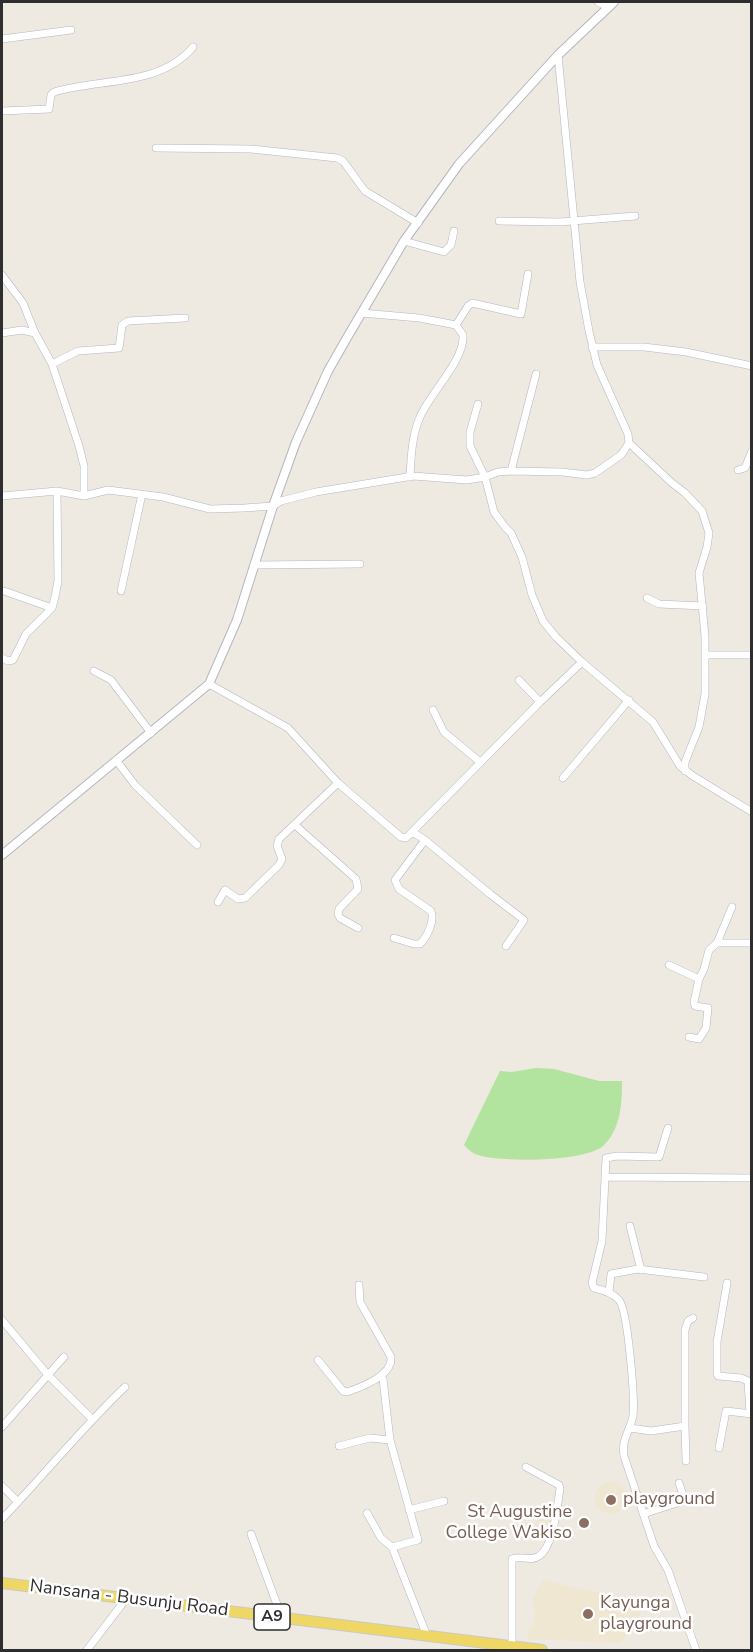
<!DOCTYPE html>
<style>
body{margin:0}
#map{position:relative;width:753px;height:1652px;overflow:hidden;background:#eee9e1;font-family:"Nunito Sans",sans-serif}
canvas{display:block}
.frame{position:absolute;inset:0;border:3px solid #2e2e2e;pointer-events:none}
</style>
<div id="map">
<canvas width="753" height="1652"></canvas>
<div class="frame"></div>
</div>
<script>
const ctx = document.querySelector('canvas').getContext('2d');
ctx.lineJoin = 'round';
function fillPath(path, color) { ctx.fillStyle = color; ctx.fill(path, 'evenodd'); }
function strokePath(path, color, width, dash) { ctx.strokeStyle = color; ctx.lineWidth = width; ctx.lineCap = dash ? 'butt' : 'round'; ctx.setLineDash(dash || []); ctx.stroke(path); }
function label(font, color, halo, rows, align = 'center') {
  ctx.font = font + ' "Nunito Sans",sans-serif'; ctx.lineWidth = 5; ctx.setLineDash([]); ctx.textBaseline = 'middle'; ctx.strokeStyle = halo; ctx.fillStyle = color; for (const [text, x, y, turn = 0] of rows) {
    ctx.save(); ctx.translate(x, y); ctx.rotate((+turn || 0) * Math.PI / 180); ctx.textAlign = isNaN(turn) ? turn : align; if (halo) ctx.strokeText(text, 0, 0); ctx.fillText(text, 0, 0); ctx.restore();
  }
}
const education = new Path2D(`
 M595 1498a16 16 0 1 1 32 0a16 16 0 1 1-32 0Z
 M539,1508L553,1510L548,1539L516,1533L518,1521L536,1524Z
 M543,1579L571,1587L645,1600L637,1625L620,1643L528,1639L529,1630L534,1624L535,1611L532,1600Z`);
const green = new Path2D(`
 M536,1068L554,1069L599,1081H622C622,1103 621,1129 603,1146C585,1162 497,1163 475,1154C471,1152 467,1148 464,1145L500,1071L512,1072Z`);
const minor = new Path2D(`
 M598,2L608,7
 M2,39L71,30
 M2,111L49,109L51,95L54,92C99,78 160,87 193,47
 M156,148L251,149L337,158L343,161L365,191L418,223
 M499,221L559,222L635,216
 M404,241L444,252L451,245L454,231
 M2,275L23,303L35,333L52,364L79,446L84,466V496
 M362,313L419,318L456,325L463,335C465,360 430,393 420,417C412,435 411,457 410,477
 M456,325L468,306L472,303L521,314L528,274
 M2,333L22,330L35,333
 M592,347H644L686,352L752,366
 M52,364L78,351L119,348L122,325L128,321L185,318
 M478,404L470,432V446L485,477L494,512L505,527L511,533L522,557L532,595L543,621L556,637L582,662L653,722L680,766L693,776L752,812
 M629,443L672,483L685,493L702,511L709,533L707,547L699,573L705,636V694L699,727L685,762V771
 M738,470L745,468L752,451
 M511,471L536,374
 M2,496L57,491L84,496L108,490L163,497L210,509L244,508L273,506L281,501L316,492L413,476L467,480L485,477L498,472L511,471L562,472L587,475L595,473L621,455L629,443L628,434L597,365L589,331L580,282L558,55
 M254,565L360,564
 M4,591L52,608
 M121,591L142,494
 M647,598L659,604L703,606
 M705,655H752
 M2,658L8,661L13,660L26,634L52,608L55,597L58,581L57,491
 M94,671L111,680L151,733
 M519,680L540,702
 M209,684L288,728L338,783L401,837L406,838L540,702L582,662
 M433,710L444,732L480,762
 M116,760L135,785L197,845
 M563,778L629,700
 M295,825L356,879L358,889L339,909L338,914L340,918L358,928
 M411,834L414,833L425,840L490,894L524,920L506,946
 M218,902L225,890L238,899L245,898L279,865L282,859L277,846L279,839L338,783
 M732,907L717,943H752
 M394,938L414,944H420C427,937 435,921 431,911L399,889L395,880L425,840
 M669,965L699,979
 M689,1037L699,1039L706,1028L708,1008L695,1006L694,1002L699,979L704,969L709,950L717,943
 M668,1128L659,1157L617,1156L606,1158L602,1241L592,1283L594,1288C603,1290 613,1293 619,1300C628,1310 635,1400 633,1416C630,1430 621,1441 624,1456L654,1546L668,1570L696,1650
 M605,1177L752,1178
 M630,1226L641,1270
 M727,1283L717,1342V1374L718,1376L741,1378L748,1381L750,1413
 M609,1293L611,1274L638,1269L704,1277
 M2,1320L48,1375L2,1427
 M64,1357L48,1375L92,1419
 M318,1360L343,1391L347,1392C362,1387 393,1375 391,1357L360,1302L359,1285
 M380,1377L383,1379L390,1440L418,1540L392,1547L427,1636
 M685,1426L686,1461
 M630,1428L651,1431L685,1426V1330L688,1321L693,1318
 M339,1446L370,1438L390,1440
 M719,1448L726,1411L752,1414
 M2,1486L18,1502
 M409,1510L444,1501
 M367,1513L381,1538L392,1547
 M643,1514L680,1502L684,1498L679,1483
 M2,1519C43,1476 81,1429 125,1387
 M251,1534L282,1618
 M512,1647V1559C520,1555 531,1562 539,1556C554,1546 557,1506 560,1489L559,1485L526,1467
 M87,1650L126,1599`);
const tertiary = new Path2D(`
 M2,855L209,684L237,620L273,506L296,442L328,371L348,336L404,241L459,164L558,55L614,2`);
const primary = new Path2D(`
 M2,1583L542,1650`);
const markers = [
 [611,1500,6,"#8d6e63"],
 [584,1523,6,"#8d6e63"],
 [588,1614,6,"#8d6e63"]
];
const shields = [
 [272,1617,36]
];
const shieldNames = [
 ["A9",272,1617]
];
const educationNames = [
 ["playground",623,1500],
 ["St Augustine",572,1513,"right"],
 ["College Wakiso",572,1534,"right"],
 ["Kayunga",600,1604],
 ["playground",600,1625]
];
const streetNames = [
 ["Nansana - Busunju Road",129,1599,7]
];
fillPath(education, '#efe7d1');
fillPath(green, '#b2e39f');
strokePath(minor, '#b4b6c0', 8);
strokePath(tertiary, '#b4b6c0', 10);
strokePath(primary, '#c9c9c9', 12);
strokePath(minor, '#fff', 7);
strokePath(tertiary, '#fff', 8);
strokePath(primary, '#efd766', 10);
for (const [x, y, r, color] of markers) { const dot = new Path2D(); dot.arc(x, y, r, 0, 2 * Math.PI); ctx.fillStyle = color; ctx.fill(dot); strokePath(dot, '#fff', 2); }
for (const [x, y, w] of shields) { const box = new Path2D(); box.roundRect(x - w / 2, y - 13, w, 26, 4.5); ctx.fillStyle = '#fff'; ctx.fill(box); strokePath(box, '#2e2e2e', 1.5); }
label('bold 16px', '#2e2e2e', null, shieldNames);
label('18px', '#785e54', '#fff', educationNames, 'left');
label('18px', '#2e2e2e', '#fff', streetNames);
</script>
